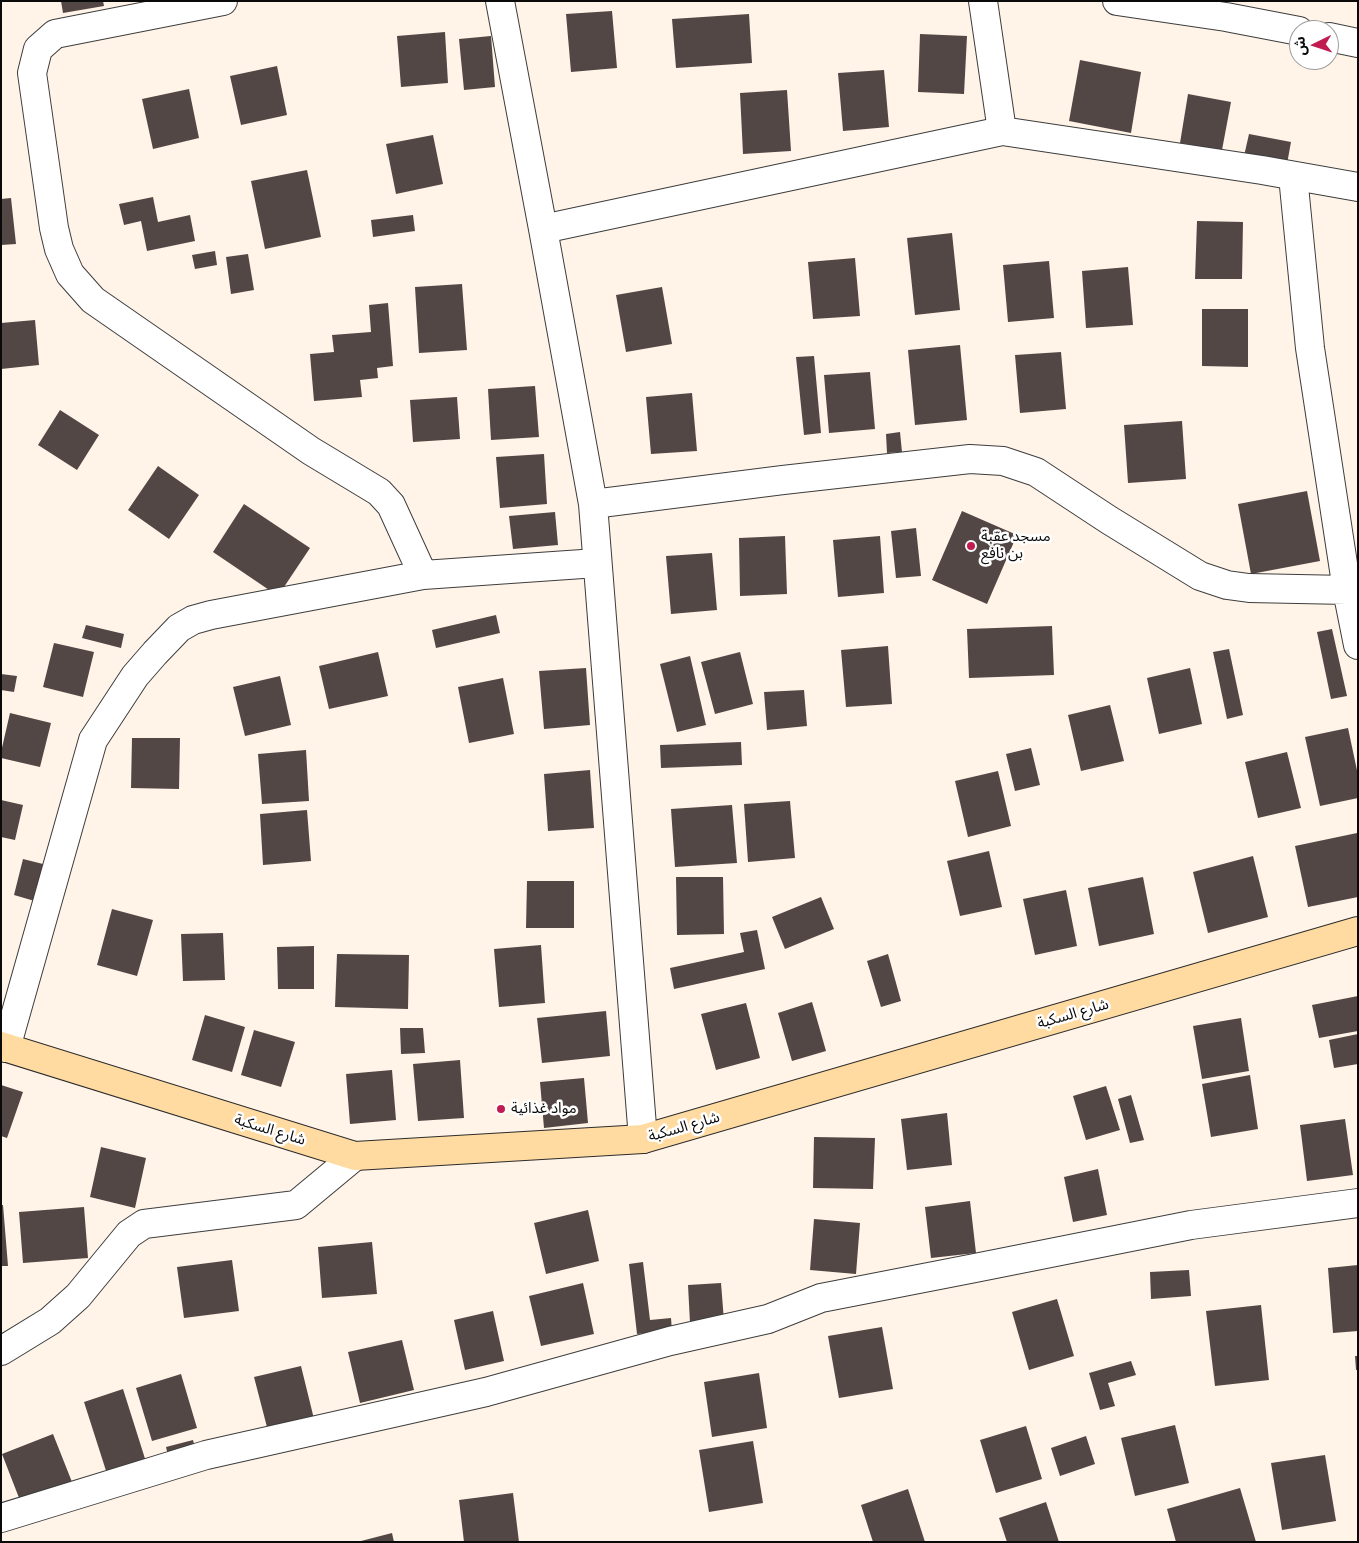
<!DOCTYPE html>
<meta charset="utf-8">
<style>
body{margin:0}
#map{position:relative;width:1359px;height:1543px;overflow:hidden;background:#fff4e7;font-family:Lora,"Noto Sans Arabic",serif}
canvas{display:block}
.frame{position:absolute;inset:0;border:2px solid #0a0a0a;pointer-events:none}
.north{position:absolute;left:1289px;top:20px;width:50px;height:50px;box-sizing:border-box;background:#fff;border:1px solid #9d9d9d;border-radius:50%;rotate:266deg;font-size:14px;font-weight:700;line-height:20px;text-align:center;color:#0a0a0a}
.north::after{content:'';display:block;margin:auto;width:18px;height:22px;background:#c01c52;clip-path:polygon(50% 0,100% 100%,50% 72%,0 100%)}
</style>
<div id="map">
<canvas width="1359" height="1543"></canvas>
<div class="frame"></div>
<div class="north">ش</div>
</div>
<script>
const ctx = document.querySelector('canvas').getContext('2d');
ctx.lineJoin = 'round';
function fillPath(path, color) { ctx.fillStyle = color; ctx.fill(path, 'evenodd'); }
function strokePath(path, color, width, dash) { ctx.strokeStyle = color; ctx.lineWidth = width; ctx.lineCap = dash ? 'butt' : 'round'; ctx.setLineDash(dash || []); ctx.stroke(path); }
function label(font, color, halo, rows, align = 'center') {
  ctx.font = font + ' Lora,"Noto Sans Arabic",serif'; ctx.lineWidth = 5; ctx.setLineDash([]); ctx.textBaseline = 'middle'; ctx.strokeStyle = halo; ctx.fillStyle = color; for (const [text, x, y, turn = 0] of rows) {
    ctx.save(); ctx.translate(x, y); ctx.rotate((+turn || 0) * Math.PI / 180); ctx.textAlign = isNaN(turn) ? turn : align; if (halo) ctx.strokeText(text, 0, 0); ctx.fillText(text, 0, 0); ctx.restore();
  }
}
const building = new Path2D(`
 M61,1H103L104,6L63,13Z
 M612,11L617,68L571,72L566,14Z
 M749,14L752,63L676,68L672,19Z
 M445,32L448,83L401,87L397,36Z
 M920,34L967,36L964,94L918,92Z
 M491,36L495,87L464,90L459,39Z
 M1080,60L1141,72L1131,133L1069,121Z
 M277,66L287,115L241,125L230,76Z
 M884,70L889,127L843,131L838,73Z
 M189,89L199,138L153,149L142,99Z
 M787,90L791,151L743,154L740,93Z
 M1188,94L1231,102L1222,150L1180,143Z
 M1249,134L1291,142L1287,164L1244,156Z
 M433,135L443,184L396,194L386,144Z
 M307,170L321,237L265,249L251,181Z
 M153,197L158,222L190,215L195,241L147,251L141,221L124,225L119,204Z
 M11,198L16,244L1,245V199Z
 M413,215L415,231L373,237L371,220Z
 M1197,221L1243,222L1242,279H1195Z
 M952,233L960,310L915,315L907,238Z
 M215,251L217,265L195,269L192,255Z
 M248,254L254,290L231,294L226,257Z
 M855,258L860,316L813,319L808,262Z
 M1049,261L1054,318L1008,322L1003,265Z
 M1128,267L1133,325L1086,328L1082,271Z
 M462,284L467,350L419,353L415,287Z
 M662,287L672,344L626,352L616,295Z
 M388,303L393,366L377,368L378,378L360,380L362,397L314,401L310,354L334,352L332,335L371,332L369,305Z
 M1202,309H1248V367L1202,366Z
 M35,320L39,365L1,369V323Z
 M960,345L967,420L915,425L908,350Z
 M1061,352L1066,409L1020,413L1015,355Z
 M814,356L821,433L804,435L796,357Z
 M870,372L875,429L829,433L824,375Z
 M535,386L539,437L491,440L488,389Z
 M692,393L697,451L651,454L646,397Z
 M457,397L460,439L413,442L410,400Z
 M60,410L99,435L77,470L38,445Z
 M1182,421L1186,479L1128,483L1124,425Z
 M900,432L902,452L887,453L886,434Z
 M544,454L547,504L500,508L496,457Z
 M158,466L199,495L169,539L128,510Z
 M1307,491L1320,561L1251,574L1238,504Z
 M244,504L310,548L278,596L213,552Z
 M962,511L1017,535L987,604L932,580Z
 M555,512L558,545L513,549L509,516Z
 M916,528L921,576L896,578L891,531Z
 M785,536L787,594L740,596L739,538Z
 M880,536L884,593L838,597L833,540Z
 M712,553L717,610L671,614L666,556Z
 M496,615L500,633L436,648L432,630Z
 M86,625L124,634L121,648L82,638Z
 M1052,626L1054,675L969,678L967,629Z
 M1332,629L1347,696L1331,699L1317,632Z
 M54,643L94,652L83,697L43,687Z
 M888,646L892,704L846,707L841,650Z
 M1229,649L1243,715L1227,719L1213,652Z
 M378,652L388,696L329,709L319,666Z
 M740,652L753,704L715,714L701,662Z
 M690,656L706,725L677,732L660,664Z
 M586,668L590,725L544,729L539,671Z
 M1190,668L1202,724L1159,734L1147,678Z
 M1,674L17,676L14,692L1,690Z
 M280,676L291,725L245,736L233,687Z
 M503,678L514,734L469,743L458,687Z
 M804,690L807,726L767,730L764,692Z
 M1110,705L1124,761L1081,771L1068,715Z
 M10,713L51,723L40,767L1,758V752Z
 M1348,728L1358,775V798L1320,806L1305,737Z
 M132,738H180L179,789L131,788Z
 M741,742L742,765L661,768L660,745Z
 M1031,748L1040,785L1015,791L1006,754Z
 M306,750L309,801L262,804L258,754Z
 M1287,752L1301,808L1258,818L1245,762Z
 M590,770L594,828L548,831L544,774Z
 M998,771L1011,826L968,837L955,781Z
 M1,800L23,805L15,840L1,837Z
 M790,801L795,858L748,862L744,804Z
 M732,805L737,863L675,867L671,809Z
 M307,810L311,861L263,865L260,814Z
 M1357,833L1358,897L1308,907L1295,846Z
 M989,851L1002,907L960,916L947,861Z
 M1253,856L1268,917L1208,933L1193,872Z
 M23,859L47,865L38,902L14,895Z
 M676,877H723L724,934L677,935Z
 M1143,877L1154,934L1099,946L1088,888Z
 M527,881H574V928H526Z
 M1066,890L1077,946L1035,955L1023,899Z
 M821,897L834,929L785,949L772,917Z
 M112,909L153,920L137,976L97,965Z
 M757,930L765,969L674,989L670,968L744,952L740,933Z
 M223,933L225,980L183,981L181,934Z
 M541,945L545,1003L499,1007L494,949Z
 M314,946V989H278L277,947Z
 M337,954L409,955L408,1009L335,1007Z
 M888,954L901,1001L881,1007L867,961Z
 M1358,996V1031L1319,1038L1312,1005Z
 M812,1002L826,1051L792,1061L778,1013Z
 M746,1003L760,1058L716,1070L701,1014Z
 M606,1011L610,1056L542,1063L537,1018Z
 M205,1015L245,1027L232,1072L192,1060Z
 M1241,1018L1249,1071L1202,1079L1193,1026Z
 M400,1028H423L425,1053L401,1054Z
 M254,1030L295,1042L281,1087L241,1075Z
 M1358,1034V1064L1334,1068L1329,1040Z
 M460,1060L464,1118L418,1121L413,1064Z
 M392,1070L396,1120L350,1124L346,1074Z
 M1250,1075L1258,1129L1211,1137L1202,1084Z
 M584,1078L588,1123L544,1128L540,1082Z
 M1,1085L23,1092L7,1138L1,1136Z
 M1106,1086L1120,1130L1086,1140L1073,1096Z
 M1131,1095L1144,1140L1130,1143L1118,1099Z
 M947,1113L952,1165L907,1170L901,1119Z
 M1345,1119L1353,1175L1307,1181L1300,1125Z
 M814,1137L875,1138L873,1189L813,1188Z
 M101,1147L146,1158L135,1208L90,1197Z
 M1098,1169L1107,1215L1073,1222L1064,1177Z
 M970,1201L976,1253L931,1258L925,1207Z
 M1,1205H3L8,1266H1Z
 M84,1207L88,1258L23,1263L19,1212Z
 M588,1210L599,1261L546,1274L534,1223Z
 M814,1219L860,1223L856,1274L810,1270Z
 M372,1242L377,1294L322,1298L318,1247Z
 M232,1260L239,1311L184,1318L177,1267Z
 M643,1262L650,1320L671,1318L672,1331L637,1334L629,1264Z
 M1358,1265V1331L1333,1333L1328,1268Z
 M1189,1270L1191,1296L1151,1299L1150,1272Z
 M583,1283L594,1334L541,1346L529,1296Z
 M721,1283L724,1321L690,1323L688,1285Z
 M1057,1299L1074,1356L1029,1370L1012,1312Z
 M1261,1305L1269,1380L1215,1386L1206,1311Z
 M493,1311L504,1361L465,1370L454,1320Z
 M882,1327L893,1389L839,1398L828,1336Z
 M402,1340L414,1390L360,1403L348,1352Z
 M1355,1356H1358V1370H1356Z
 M1131,1361L1136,1375L1108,1383L1115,1406L1100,1410L1089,1373Z
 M301,1366L314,1419L268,1431L254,1377Z
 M759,1373L767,1428L712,1437L704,1382Z
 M181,1374L197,1428L152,1441L136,1388Z
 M123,1389L147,1465L108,1477L84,1402Z
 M1175,1425L1189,1483L1135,1496L1121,1438Z
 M1026,1426L1042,1479L996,1493L980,1440Z
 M53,1434L72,1482L21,1503L2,1454Z
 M1086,1436L1095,1464L1060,1476L1051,1448Z
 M193,1440L196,1452L169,1460L166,1447Z
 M753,1441L763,1503L709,1512L699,1450Z
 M1325,1455L1336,1521L1282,1530L1271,1463Z
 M1240,1488L1256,1542H1176L1167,1509Z
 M908,1489L925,1542H873L861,1505Z
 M513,1493L519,1542H464L459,1500Z
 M1046,1502L1059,1542H1007L999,1518Z
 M392,1533L394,1542H361V1541Z`);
const minor = new Path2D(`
 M223,1L55,34L38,49L32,73L54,228L59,249L70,274L93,300L311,451L379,492L391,505L423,575
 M500,1L543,229L593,504L643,1139
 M983,1L1002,131
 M1117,1L1226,17L1299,31
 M1329,37L1358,43
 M1293,176L1310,348L1347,590L1358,645
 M543,229L1002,131L1262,170L1358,187
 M593,504L783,480L970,459L1003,461L1036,472L1109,520L1200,576L1227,585L1249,588L1347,590
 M6,1048L93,740L135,676L155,653L179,628L193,620L211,615L423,575L597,563
 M1,1351L50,1321L78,1296L129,1234L144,1224L296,1205L355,1156
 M1,1518L206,1455L486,1392L670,1341L768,1319L821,1298L975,1268L1191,1225L1358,1203`);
const secondary = new Path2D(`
 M1,1046L355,1156L643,1139L1358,931`);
const markers = [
 [971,546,5,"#c01c52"],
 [501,1109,5,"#c01c52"]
];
const poiNames = [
 ["مسجد عقبة",981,537],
 ["بن نافع",981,554],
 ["مواد غذائية",511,1109]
];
const streetNames = [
 ["شارع السكبة",1073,1014,-16],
 ["شارع السكبة",684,1127,-16],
 ["شارع السكبة",270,1130,17]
];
fillPath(building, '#534746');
strokePath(minor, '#3d3d3d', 30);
strokePath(secondary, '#2c2c2c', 30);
strokePath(minor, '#fff', 28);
strokePath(secondary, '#ffdba2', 28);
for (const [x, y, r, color] of markers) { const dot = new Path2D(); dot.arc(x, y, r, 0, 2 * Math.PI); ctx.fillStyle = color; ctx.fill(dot); strokePath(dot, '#fff', 2); }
label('15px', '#0a0a0a', '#fff', poiNames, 'left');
label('15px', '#0a0a0a', '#fff', streetNames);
</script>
